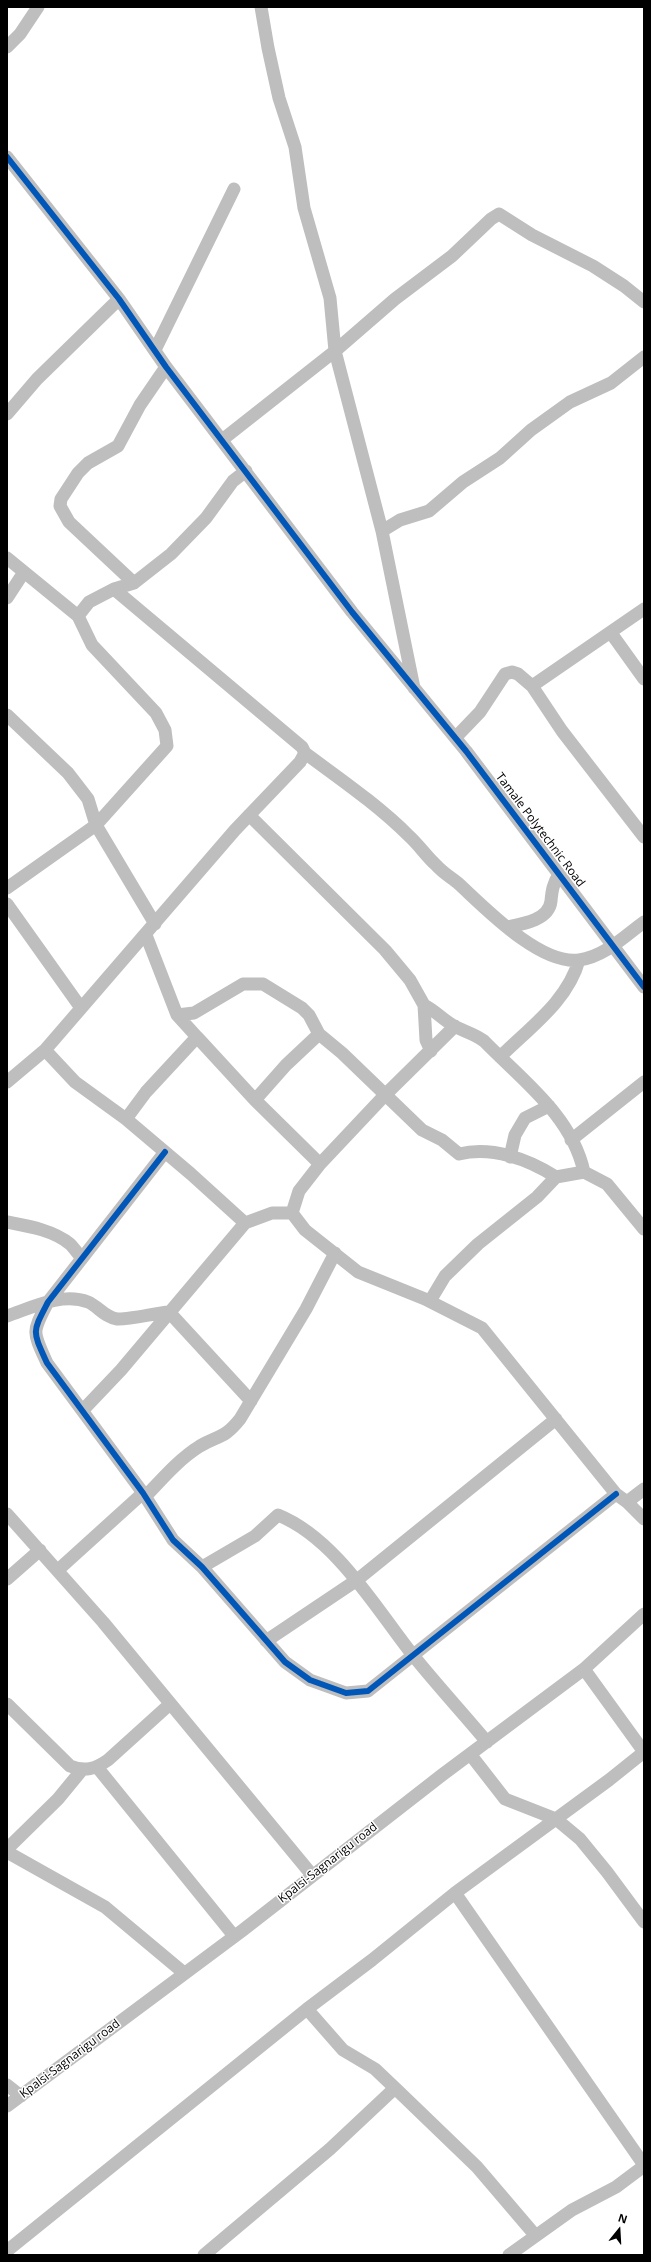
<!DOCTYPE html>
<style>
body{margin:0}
#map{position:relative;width:651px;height:2262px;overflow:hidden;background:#fff;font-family:"Open Sans",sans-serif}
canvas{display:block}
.frame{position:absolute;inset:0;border:8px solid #000;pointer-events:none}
.north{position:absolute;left:599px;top:2210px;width:40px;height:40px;-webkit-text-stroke:3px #fff;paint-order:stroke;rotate:18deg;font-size:11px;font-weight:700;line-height:16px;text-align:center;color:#000}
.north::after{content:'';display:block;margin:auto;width:14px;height:18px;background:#000;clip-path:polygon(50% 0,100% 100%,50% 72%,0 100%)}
</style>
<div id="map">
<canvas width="651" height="2262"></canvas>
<div class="frame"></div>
<div class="north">N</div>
</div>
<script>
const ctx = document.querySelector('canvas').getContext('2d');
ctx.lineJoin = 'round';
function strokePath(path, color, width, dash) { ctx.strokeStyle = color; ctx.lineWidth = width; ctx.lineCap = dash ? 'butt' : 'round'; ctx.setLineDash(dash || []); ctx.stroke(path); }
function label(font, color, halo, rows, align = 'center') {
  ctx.font = font + ' "Open Sans",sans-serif'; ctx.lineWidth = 3; ctx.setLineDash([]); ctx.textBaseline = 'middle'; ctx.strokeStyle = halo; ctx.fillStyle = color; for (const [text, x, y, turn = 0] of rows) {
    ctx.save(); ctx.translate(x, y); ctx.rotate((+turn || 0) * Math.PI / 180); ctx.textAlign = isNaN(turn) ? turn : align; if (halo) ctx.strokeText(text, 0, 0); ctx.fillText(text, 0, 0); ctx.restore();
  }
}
const minor = new Path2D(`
 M261,7L268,48L279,98L295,147L304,208L330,298L335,351L382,531L414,688
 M7,47L20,34L38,7
 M7,157L119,299L166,367L352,612L466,751L644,987
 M155,350L234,189
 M7,414L37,379L119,299
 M222,440L335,351L395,299L452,256L491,219L499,214L532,235L593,266L624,286L644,302
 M382,531L400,520L429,511L463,482L500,458L531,430L570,402L611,383L644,357
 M7,558L78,616L92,645L156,713L165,730L167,746L96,825L7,888
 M134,583L69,522L60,506L61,499L78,473L88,463L118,446L140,405L166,367
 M7,598L24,572
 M78,616L89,602L114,589L134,583L171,554L206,518L233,481L246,471
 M611,633L644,679
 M532,686L644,609
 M7,715L68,773L88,799L96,825L155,924
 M456,737L480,712L505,674L512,672L518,674L532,686L562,731L644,837
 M305,753C340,779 378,805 409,836C419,845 426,856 436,865C443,873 452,878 459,884C486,909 540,965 579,960C604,957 625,936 644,922
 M249,815L385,950L410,980L424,1005L426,1040L431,1051
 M7,904L81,1008
 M507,927C523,924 549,920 551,901C552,890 553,884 559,874
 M424,1005C436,1011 444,1021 456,1027C466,1032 475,1034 484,1041C522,1080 572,1116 584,1172
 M177,1015L194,1013L243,984H263L302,1008L309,1015L319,1034L342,1053L422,1130L442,1140L459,1154C492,1146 528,1159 556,1177
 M197,1037L255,1100L320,1164
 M45,1050L75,1082L126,1119L191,1174L245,1223
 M500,1057C529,1028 568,1001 579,960
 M7,1082L45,1050L235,830L300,762L305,753L302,747L114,589
 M255,1100L286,1065L319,1034
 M126,1119L146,1092L197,1037L177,1015L146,935
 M571,1140L644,1082
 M165,1152L48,1302C32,1333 32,1330 47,1363L143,1493L173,1540L202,1567L285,1662L310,1680L346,1693L368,1691L616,1494
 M510,1157L515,1135L525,1118L549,1106
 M292,1213L305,1230L358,1272L425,1299L482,1328L616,1494L627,1502L644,1519
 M7,1222C28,1226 53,1230 70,1244C74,1248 78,1254 82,1258
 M430,1301L445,1276L478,1244L537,1197L556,1177L584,1172L607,1184L644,1229
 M7,1316C31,1308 62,1292 88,1302C98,1306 104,1317 117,1319C128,1320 156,1313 169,1312L251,1401
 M83,1410L121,1370L245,1223L272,1213H292L299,1191L320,1164L385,1095L455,1026
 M145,1497C162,1479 179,1459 200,1446C219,1435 224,1439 240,1419L306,1309L335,1253
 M627,1502L644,1489
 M7,1514L103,1622L312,1875
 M202,1567L255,1536L278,1515C335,1538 375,1607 412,1654C436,1684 462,1712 487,1742
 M58,1570L143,1493
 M7,1579L40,1550
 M266,1641L357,1580L556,1419
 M584,1669L644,1752
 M7,1704L70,1766C85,1772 95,1769 108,1760L170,1704
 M470,1754L505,1799L556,1819L580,1839L607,1872L644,1922
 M97,1767L234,1936
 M7,1849L58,1799L81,1771
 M7,1852L105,1907L184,1973
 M455,1893L644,2165
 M307,2009L343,2050L375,2069L395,2088
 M7,2085L21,2096
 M7,2106L243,1930L442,1775L584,1669L644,1614
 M8,2250L307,2009L372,1960L455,1893L609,1780L644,1752
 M204,2255L330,2149L395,2088L477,2167L535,2235
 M509,2255L572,2210L616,2187L644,2166`);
const cycleway = new Path2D(`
 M7,157L119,299L166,367L352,612L466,751L644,987
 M165,1152L48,1302C32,1333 32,1330 47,1363L143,1493L173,1540L202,1567L285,1662L310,1680L346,1693L368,1691L616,1494`);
const streetNames = [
 ["Tamale Polytechnic Road",540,830,53],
 ["Kpalsi-Sagnarigu road",328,1863,-38],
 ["Kpalsi-Sagnarigu road",70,2059,-37]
];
strokePath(minor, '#bebebe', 13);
strokePath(cycleway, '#0057b8', 6);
label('12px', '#000', '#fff', streetNames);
</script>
